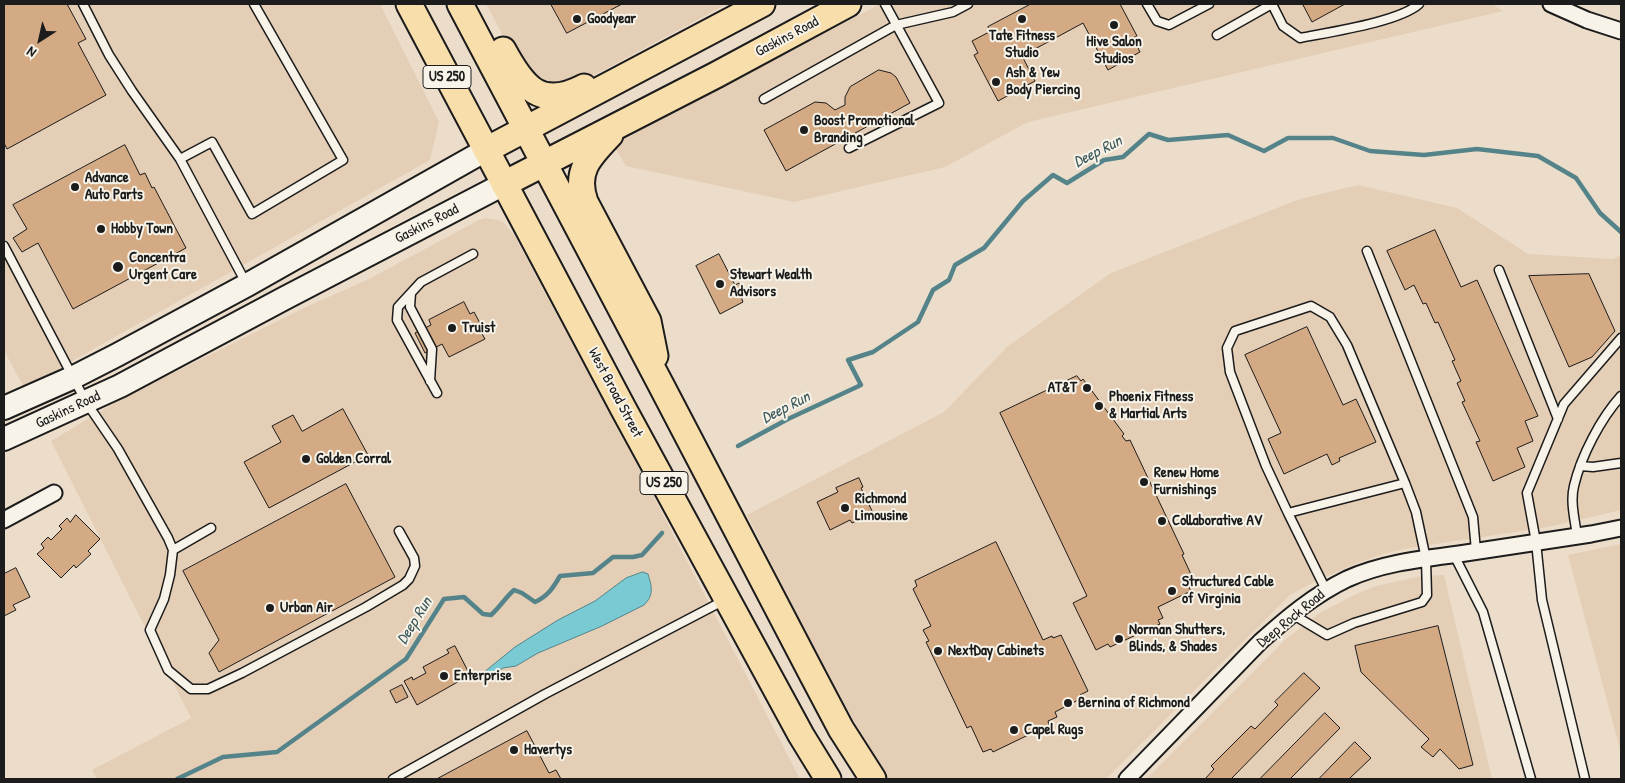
<!DOCTYPE html>
<style>
body{margin:0}
#map{position:relative;width:1625px;height:783px;overflow:hidden;background:#ecddca;font-family:"Patrick Hand",sans-serif}
canvas{display:block}
.frame{position:absolute;inset:0;border:5px solid #1c1c1c;pointer-events:none}
.north{position:absolute;left:15px;top:15px;width:50px;height:50px;-webkit-text-stroke:4px #f7f3e8;paint-order:stroke;rotate:215deg;font-size:14px;font-weight:700;line-height:20px;text-align:center;color:#1c1c1c}
.north::after{content:'';display:block;margin:auto;width:18px;height:22px;background:#1c1c1c;clip-path:polygon(50% 0,100% 100%,50% 72%,0 100%)}
</style>
<div id="map">
<canvas width="1625" height="783"></canvas>
<div class="frame"></div>
<div class="north">N</div>
</div>
<script>
const ctx = document.querySelector('canvas').getContext('2d');
ctx.lineJoin = 'round';
function fillPath(path, color) { ctx.fillStyle = color; ctx.fill(path, 'evenodd'); }
function strokePath(path, color, width, dash) { ctx.strokeStyle = color; ctx.lineWidth = width; ctx.lineCap = dash ? 'butt' : 'round'; ctx.setLineDash(dash || []); ctx.stroke(path); }
function label(font, color, halo, rows, align = 'center') {
  ctx.font = font + ' "Patrick Hand",sans-serif'; ctx.lineWidth = 4; ctx.setLineDash([]); ctx.textBaseline = 'middle'; ctx.strokeStyle = halo; ctx.fillStyle = color; for (const [text, x, y, turn = 0] of rows) {
    ctx.save(); ctx.translate(x, y); ctx.rotate((+turn || 0) * Math.PI / 180); ctx.textAlign = isNaN(turn) ? turn : align; if (halo) ctx.strokeText(text, 0, 0); ctx.fillText(text, 0, 0); ctx.restore();
  }
}
const built = new Path2D(`
 M4,4H380L439,122L430,160L24,388L4,350Z
 M486,4H727L570,88L561,90L523,72Z
 M880,4H1492L1503,11L1028,122L945,167L794,202L626,166L613,145Z
 M1358,185L1457,208L1528,254L1613,259L1621,255V510L1548,527L1409,548L1383,554L1357,563L1312,583L1290,595L1106,779H885L796,613L747,515L944,412L1008,346L1111,273L1300,199Z
 M485,218L498,220L504,223L514,235L645,480L800,779H97L92,770L191,718L51,441L123,398L306,307L367,280L479,220Z
 M1621,544V753L1568,555Z
 M1444,575L1492,779H1146L1285,640L1318,614L1354,595L1376,586L1421,576Z`);
const water = new Path2D(`
 M643,572L648,574C652,587 654,595 644,605L602,626L538,653L516,666L503,668L482,681L483,673L515,647L558,620L595,601L626,578Z`);
const stream = new Path2D(`
 M738,446L788,419L861,385L848,360L873,352L918,322L933,290L949,280L955,265L984,248L1023,201L1053,175L1067,183L1104,160L1123,157L1149,134L1168,140L1228,135L1264,151L1288,138H1333L1370,151L1424,155L1477,149L1538,156L1576,178L1600,213L1621,232
 M177,779L223,757L277,752L406,659L444,599L464,597L483,614L491,615C500,607 505,598 514,590L522,593L535,602C548,596 553,588 560,576L593,573L613,557H633L642,555L662,533`);
const building = new Path2D(`
 M4,4H67L86,39L78,43L106,95L7,149L4,143Z
 M551,4H622L567,33Z
 M1031,4H1120L1137,36L1133,38L1140,52L1108,70L1083,23L1022,56L1035,81L998,101L974,55L978,53L972,41L991,31L988,27Z
 M1305,4H1345L1312,22L1303,5Z
 M879,70L891,73L896,77L910,103L786,171L764,130L815,102L826,103L835,110L845,105V97L850,87Z
 M125,145L140,175L145,173L152,188L154,187L186,248L73,309L38,243L22,252L13,238L27,229L13,205Z
 M1435,230L1461,287L1477,280L1538,416L1525,421L1533,441L1517,448L1525,467L1493,481L1476,442L1480,441L1462,402L1465,401L1457,383L1461,381L1452,361L1455,360L1438,322L1435,323L1426,303L1423,304L1414,285L1405,290L1387,251Z
 M719,254L735,285L739,283L743,293L740,294L743,302L720,314L696,266Z
 M1589,274L1615,331L1592,357L1569,367L1529,276Z
 M464,302L470,314L474,312L481,325L478,327L485,339L449,357L442,344L425,353L415,333L431,325L429,320Z
 M1307,327L1343,405L1356,399L1376,442L1339,458L1340,461L1332,465L1327,454L1284,474L1268,439L1281,433L1245,355Z
 M1077,376L1081,381L1083,379L1124,434L1122,436L1126,441L1130,440L1184,554L1182,555L1196,585L1189,588L1191,591L1158,607L1163,618L1158,620L1160,624L1110,647L1108,644L1096,650L1073,603L1087,596L1000,413Z
 M343,409L368,455L269,508L244,462L281,442L272,426L293,415L302,431Z
 M859,478L863,487L861,488L873,513L852,523L850,520L830,530L817,502L838,492L836,488Z
 M346,484L395,577L219,672L209,653L219,640L183,571Z
 M76,515L100,539L88,551L91,554L76,568L74,565L61,578L37,554L44,548L41,544L48,537L51,540L62,529L59,526L67,518L70,522Z
 M996,542L1043,640L1052,636L1053,638L1061,635L1088,691L1080,695L1082,698L1055,712L1057,717L1048,721L1049,725L993,752L991,749L983,752L971,726L967,728L926,642L929,641L923,630L931,626L913,589L917,586L915,581Z
 M16,568L30,597L13,605L16,610L4,616V574Z
 M1438,626L1473,765L1459,769L1440,749L1433,757L1421,747L1429,739L1361,672L1355,646Z
 M455,646L470,675L417,705L404,681L412,677L413,680L426,673L423,667L449,653L447,650Z
 M1304,673L1320,688L1231,779H1205L1214,769L1211,766L1251,726L1255,729L1278,705L1275,702Z
 M402,685L408,697L396,703L390,691Z
 M1325,713L1340,728L1290,779H1260Z
 M527,731L549,773L556,770L561,779H437Z
 M1355,742L1371,758L1349,779H1319Z`);
const service = new Path2D(`
 M83,4L109,55L132,91L180,159L246,283
 M1147,4L1157,21L1169,25L1209,4
 M1217,35L1272,4L1283,26L1300,38C1330,32 1399,22 1419,4
 M764,99L896,25L953,12L968,4
 M849,148L939,103L885,4
 M180,159L212,142L252,214L343,160L254,4
 M4,246L86,402L118,449L168,538L173,550L170,575L164,599L150,630L168,670L191,689H208L242,673L366,607L403,585L409,579L415,566L414,558L399,531
 M1367,251L1473,517L1476,551
 M1499,270L1558,419
 M411,293L410,307L432,349L430,381
 M437,393L397,320L398,307L421,282L473,254
 M1580,466L1593,467L1621,463
 M1288,513L1266,466L1230,372L1227,348L1235,331L1311,306L1330,317L1347,345L1405,483
 M1577,536C1575,520 1570,502 1574,486C1581,456 1601,418 1621,396
 M173,550L211,528
 M1454,555L1483,612L1531,779
 M1292,614L1327,635L1354,623L1422,602L1427,595L1426,559L1416,512L1405,483L1288,513L1326,590
 M393,779L545,694L723,601
 M1585,779L1542,600L1536,542L1527,493L1564,404L1621,338`);
const minor = new Path2D(`
 M1551,4L1587,20L1621,31
 M4,520L54,493
 M1127,779L1261,641C1288,617 1314,595 1347,579C1382,563 1421,559 1459,554C1503,547 1547,541 1591,534L1621,528`);
const secondary = new Path2D(`
 M4,408L74,377L117,355L247,285L486,150
 M4,439L120,386L285,298L504,184`);
const primary = new Path2D(`
 M409,4L623,408L801,735L828,779
 M460,4L660,383L813,676L841,729L873,779
 M503,50C523,87 540,110 584,87
 M610,135C590,156 574,171 585,202L648,321L655,356
 M486,150L762,4
 M504,184L716,75L848,4`);
const markers = [
 [577,19,5,"#1c1c1c"],
 [1022,19,5,"#1c1c1c"],
 [1114,25,5,"#1c1c1c"],
 [996,82,5,"#1c1c1c"],
 [804,130,5,"#1c1c1c"],
 [75,187,5,"#1c1c1c"],
 [101,229,5,"#1c1c1c"],
 [118,267,6,"#1c1c1c"],
 [720,284,5,"#1c1c1c"],
 [452,328,5,"#1c1c1c"],
 [1087,388,5,"#1c1c1c"],
 [1099,406,5,"#1c1c1c"],
 [306,459,5,"#1c1c1c"],
 [1144,482,5,"#1c1c1c"],
 [845,508,5,"#1c1c1c"],
 [1162,521,5,"#1c1c1c"],
 [1172,591,5,"#1c1c1c"],
 [270,608,5,"#1c1c1c"],
 [1119,639,5,"#1c1c1c"],
 [938,651,5,"#1c1c1c"],
 [444,676,5,"#1c1c1c"],
 [1068,703,5,"#1c1c1c"],
 [1014,730,5,"#1c1c1c"],
 [514,750,5,"#1c1c1c"]
];
const shields = [
 [447,77,48],
 [664,483,48]
];
const shieldNames = [
 ["US 250",447,77],
 ["US 250",664,483]
];
const poiNames = [
 ["Goodyear",587,19],
 ["Tate Fitness",1022,36,"center"],
 ["Studio",1022,53,"center"],
 ["Hive Salon",1114,42,"center"],
 ["Studios",1114,59,"center"],
 ["Ash & Yew",1006,73],
 ["Body Piercing",1006,90],
 ["Boost Promotional",814,121],
 ["Branding",814,138],
 ["Advance",85,178],
 ["Auto Parts",85,195],
 ["Hobby Town",111,229],
 ["Concentra",129,258],
 ["Urgent Care",129,275],
 ["Stewart Wealth",730,275],
 ["Advisors",730,292],
 ["Truist",462,328],
 ["AT&T",1077,388,"right"],
 ["Phoenix Fitness",1109,397],
 ["& Martial Arts",1109,414],
 ["Golden Corral",316,459],
 ["Renew Home",1154,473],
 ["Furnishings",1154,490],
 ["Richmond",855,499],
 ["Limousine",855,516],
 ["Collaborative AV",1172,521],
 ["Structured Cable",1182,582],
 ["of Virginia",1182,599],
 ["Urban Air",280,608],
 ["Norman Shutters,",1129,630],
 ["Blinds, & Shades",1129,647],
 ["NextDay Cabinets",948,651],
 ["Enterprise",454,676],
 ["Bernina of Richmond",1078,703],
 ["Capel Rugs",1024,730],
 ["Havertys",524,750]
];
const streetNames = [
 ["Gaskins Road",787,37,-28],
 ["Gaskins Road",427,224,-27],
 ["West Broad Street",615,393,62],
 ["Gaskins Road",68,410,-25],
 ["Deep Rock Road",1291,619,-39]
];
const waterNames = [
 ["Deep Run",1098,152,-27],
 ["Deep Run",786,408,-27],
 ["Deep Run",415,621,-58]
];
fillPath(built, '#e4ceb5');
fillPath(water, '#79cad3');
strokePath(water, '#54848a', 1);
strokePath(stream, '#54848a', 4.5);
fillPath(building, '#d3aa84');
strokePath(building, '#1c1c1c', 1);
strokePath(service, '#1c1c1c', 11);
strokePath(minor, '#1c1c1c', 19);
strokePath(secondary, '#1c1c1c', 26);
strokePath(primary, '#1c1c1c', 29);
strokePath(service, '#f7f3e8', 8);
strokePath(minor, '#f7f3e8', 15);
strokePath(secondary, '#f7f3e8', 22);
strokePath(primary, '#f8deab', 25);
for (const [x, y, r, color] of markers) { const dot = new Path2D(); dot.arc(x, y, r, 0, 2 * Math.PI); ctx.fillStyle = color; ctx.fill(dot); strokePath(dot, '#f7f3e8', 2); }
for (const [x, y, w] of shields) { const box = new Path2D(); box.roundRect(x - w / 2, y - 11.5, w, 23, 4); ctx.fillStyle = '#f7f3e8'; ctx.fill(box); strokePath(box, '#1c1c1c', 1); }
label('bold 14px', '#1c1c1c', null, shieldNames);
label('bold 15px', '#1c1c1c', '#f7f3e8', poiNames, 'left');
label('15px', '#1c1c1c', '#f7f3e8', streetNames);
label('italic 16px', '#3d595c', '#f7f3e8', waterNames);
</script>
